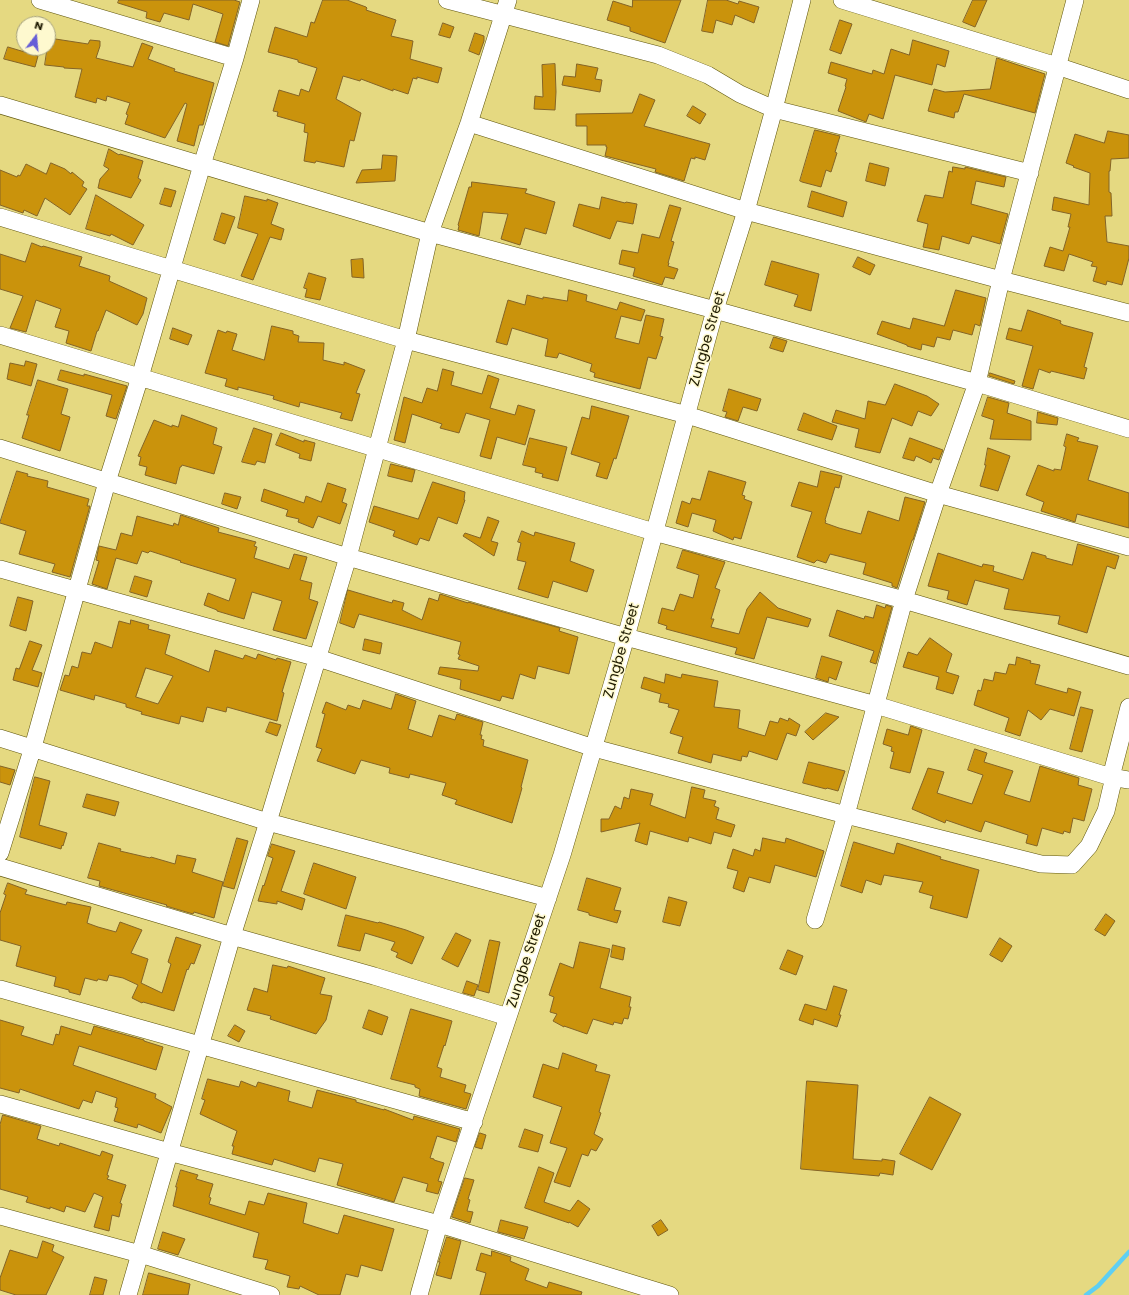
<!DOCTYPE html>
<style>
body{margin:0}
#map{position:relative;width:1129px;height:1295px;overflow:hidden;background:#e5d981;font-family:Poppins,sans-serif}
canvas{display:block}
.north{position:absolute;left:16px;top:16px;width:40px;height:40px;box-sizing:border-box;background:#fef9cf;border:1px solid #a4a07d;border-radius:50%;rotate:16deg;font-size:11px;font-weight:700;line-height:16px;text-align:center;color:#1e1a01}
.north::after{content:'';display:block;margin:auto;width:14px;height:18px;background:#655ed7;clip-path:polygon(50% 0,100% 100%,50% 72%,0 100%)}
</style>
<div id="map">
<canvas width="1129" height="1295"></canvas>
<div class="north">N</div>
</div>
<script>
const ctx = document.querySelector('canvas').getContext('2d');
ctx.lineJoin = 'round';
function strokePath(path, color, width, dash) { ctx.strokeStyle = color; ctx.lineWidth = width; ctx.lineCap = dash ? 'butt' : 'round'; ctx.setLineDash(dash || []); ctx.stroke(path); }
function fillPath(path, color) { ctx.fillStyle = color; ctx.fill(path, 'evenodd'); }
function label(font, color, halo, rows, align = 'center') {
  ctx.font = font + ' Poppins,sans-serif'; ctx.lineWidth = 3; ctx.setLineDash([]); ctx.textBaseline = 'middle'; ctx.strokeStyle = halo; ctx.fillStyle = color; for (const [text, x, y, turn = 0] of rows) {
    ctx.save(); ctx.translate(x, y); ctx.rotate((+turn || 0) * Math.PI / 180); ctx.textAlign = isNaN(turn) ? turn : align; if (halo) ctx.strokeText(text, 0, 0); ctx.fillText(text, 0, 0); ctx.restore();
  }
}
const stream = new Path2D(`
 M1086,1295L1098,1286L1129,1252`);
const building = new Path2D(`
 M119,0H234L240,2L228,46L215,42L223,14L193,4L189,20L164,13L160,22L146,18L147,12L118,3Z
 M323,0H347L366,7L367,8L366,10L396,20L391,36L413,41L410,59L442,68L438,83L417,77V79L413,78L408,94L393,89V91L361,79L360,81L343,76L336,99L361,113L354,141L350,140L344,167L316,161L315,163L304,161L308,133L304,132L305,124L277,116L278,112L273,111L279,90L299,96L301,89L309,92L317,68L298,62V60L268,52L275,27L307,37L311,22L314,23Z
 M633,0H681L665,43L630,31V27L607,20L613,1L632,7Z
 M708,0H726L738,4L739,1L759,7L754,23L735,15L732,25L716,20L713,33L702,31Z
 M973,0H987L975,27L963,22Z
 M840,20L852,24L841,54L830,50Z
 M443,23L454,27L450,38L439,35Z
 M475,33L484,36V41L479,55L469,51Z
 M49,38L88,44L90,40L100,41V46L96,58L133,67L142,43L153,47L148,59L175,69L174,71L214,83L203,125H199L194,146L177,141L187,104L185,103L165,138L125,124L128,115L126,114L130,103L107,96L106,101L97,98L96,103L75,97L82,69L64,68V67L45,65Z
 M913,40L949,51L945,67L937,64L932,85L895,75L883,119L869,114L866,122L838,111L846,87L845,86L847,79L828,73L831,62L872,74L873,70L884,74L891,49L909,55Z
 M8,47L38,56L35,67L4,59Z
 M997,58L1045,74L1035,113L964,94L958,112H955L954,118L928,111L934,89L945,92L990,89Z
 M555,64L556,92L555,110L534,109L535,96L543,97L542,65Z
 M577,64L598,68L595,79L602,80L600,92L562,85L564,76L575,77Z
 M640,94L655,100L644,126L710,144L705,160L695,157V159L691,158L684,181L655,172L656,169L605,156L607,147H606V145H587V126H576V114L632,113Z
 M693,106L706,114L700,124L687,116Z
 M815,130L840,136L835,152L837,153L831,172L826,170L821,187L802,182L800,181Z
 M1108,131L1129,135V158L1111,159L1110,171H1109V192L1111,193L1112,216H1105L1107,242L1129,246V258L1122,285L1107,281L1106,285L1093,281L1097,267L1091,266L1093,262L1069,254L1064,271L1044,266L1050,247L1063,251L1070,227H1068L1071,214L1052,210L1054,197L1089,205L1090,173L1073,167L1074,166L1066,163L1075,134L1104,143Z
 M109,149L119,155L120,154L143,161L138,178L141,180L131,198L98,188L100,179L109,169L104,166Z
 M383,155L397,156L395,181L356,183L362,170L381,169Z
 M51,163L65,169L71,174L72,172L84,182L82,186L87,189L70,215L45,198L37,216L24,210L23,213L0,205V170L17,177L18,175L20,176L26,164L46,174Z
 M870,163L889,168L885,186L866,181Z
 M953,167L965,169V167L1006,177L1004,187L976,181L971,204L1008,214L1000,244L972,236L969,244L942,236L939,250L923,247L928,224L917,221L925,195L943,198L949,171L952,172Z
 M472,182L527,189L525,193L555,202L546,234L525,228L520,245L501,239L508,214L483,212L479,236L458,230L459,226L458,225L469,187H471Z
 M165,188L176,191L171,207L160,204Z
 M812,191L847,202L843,217L808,207Z
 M96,195L144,225L133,245L111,234L110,236L86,229Z
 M245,196L267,201V199L278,203L271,224L284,229L281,240L270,237L253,280L241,276L258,234L238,228Z
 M602,197L625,203L626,202L637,204L633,224L617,221L610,239L573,226L579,204L599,209Z
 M670,205L681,208L671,241L674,242L668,263H669L668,266L678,269L674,279L665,277L662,285L633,276L635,268L619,264L622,250L638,253L642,234L659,238Z
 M222,213L235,217L225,244L214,240Z
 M32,243L42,247L43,246L82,257L79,266L110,276L109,281L147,298L143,314L137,325L106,310L98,331H97L91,351L66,343L69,331L55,327L61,309L36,300L26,332L10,328L23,296L0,289V254L25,262Z
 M858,257L875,265L870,275L853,267Z
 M363,259L364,278L352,277L351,260Z
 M772,261L819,274L811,311L794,306L798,295L765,285Z
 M309,273L326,278L320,300L305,297L307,289L304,288Z
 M569,290L587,295L586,301L617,310L620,302L645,310L641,321L621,316L615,338L639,344L646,315L664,319L660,336L663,337L656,359L648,357L640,389L594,377L595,373L590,371L592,364L559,353L557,358L545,356L548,339L512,328L507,345L496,342L508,300L525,305L527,295L543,299V297L567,301Z
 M956,290L986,298L980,326L975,324L972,335L953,330L950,340L937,337L934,347L922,344L921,350L907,346V345L877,334L882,321L910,329L913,318L944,326Z
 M1028,310L1061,321L1060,323L1063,325L1093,333L1084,367L1087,368L1084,379L1051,371L1050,373L1039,369L1033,389L1022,386L1033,346L1006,339L1009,328L1021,331Z
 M272,326L293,331V334L299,336L298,342L324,343L323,360L344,365V362L365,370L356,393L360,394L352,421L340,418L342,413L300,402L299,407L273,399L274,396L238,387V390L225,386L227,379L205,373L218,330L226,333L227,331L237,334L232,350L264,360Z
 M173,328L192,335L188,345L170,339Z
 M774,337L787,341L783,352L770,348Z
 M26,361L37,364L31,386L7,379L10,363L24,366Z
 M443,369L454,372L451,385L482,394L488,375L499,379L490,408L515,415L518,405L535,410L525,445L497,437L491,459L480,456L490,420L466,413L459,433L440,428L442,424L412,414L405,443L394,440L404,397L422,403L427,388L437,391Z
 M61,370L84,376V374L127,386L116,419L106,416L112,395L58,380Z
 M990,373L1015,381L1014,384L989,376Z
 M38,380L68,389L61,414L70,417L60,451L22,438L29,415H27Z
 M895,384L927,396L939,404L931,416L918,411L912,426L892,418L880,453L855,447L859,429L832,422L836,410L865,419L868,401L885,405Z
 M729,389L761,399L757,411L743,407L738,421L725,417L727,412L723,411Z
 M988,397L1009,403L1007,413L1031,421V440L990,439L994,420L982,416Z
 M592,406L629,416L616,459L614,458L607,479L596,476L600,463L571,454L582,417L589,419Z
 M1038,412L1058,418L1057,425L1037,423Z
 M804,413L837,426L832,440L798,430Z
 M182,415L217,428L213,444L222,447L214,474L182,465L181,467H180L176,484L145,475L147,467L139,465L141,457L138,456L154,420L172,427V425L178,427Z
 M254,428L272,434L265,463L257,461L255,465L242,462Z
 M281,433L304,442V440L315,443L311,461L299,458L300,454L276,445Z
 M1067,434L1079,438L1077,441L1098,446L1088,480L1129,493V528L1077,514L1075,522L1066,519L1041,511L1044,502L1026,495L1038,465L1054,471V469L1061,470L1066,447L1064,446Z
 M530,438L567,447L558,481L542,477L543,474L535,472L536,468L523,465Z
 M910,438L943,450L939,460L933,458L931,463L916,456L914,461L903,458Z
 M988,448L1010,456L998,491L980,486L986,465H985Z
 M391,464L415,470L412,482L388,476Z
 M17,471L28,474L27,476L48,481L47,487L89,499L87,506H90L70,577L52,572L55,564L19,554L26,531L0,523Z
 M709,471L746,482L742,495L745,496L744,499L752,502L741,539L734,537L733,540L713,531L716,520L692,513L688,527L676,523L682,501L690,504L692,498L700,500Z
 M821,471L842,476L839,488L835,487L825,520L826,521L825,523L839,528L861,534L868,511L899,521L905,497L925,502L913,540H912L897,588L892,586V583L863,574L866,563L830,554L826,563L817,560L814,563L797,557L812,512L791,506L799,482L817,487Z
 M433,482L465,492L464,500H465L457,524L438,517L429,541L420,538L417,545L393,536L395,531L369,522L374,506L418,519Z
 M328,483L346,489L342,502L347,504L340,524L318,516L313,528L298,522L299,519L286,516L288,510L261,501L264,489L304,503L306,496L321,502Z
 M225,493L241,497L237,509L222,504Z
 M181,515L219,528L218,532L256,542L254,546L257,547L254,558L289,569L294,554L307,557L300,580L312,583L309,599L318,602L306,639L273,630L282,601L252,592L244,619L217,611V610L204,605L208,593L229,601L236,579L180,562L181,561L150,551L148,553L142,551L137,564L116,558L107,589L92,584L99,561L96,560L99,546L116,550L121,533L132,536L137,516L173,526L174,523L178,525Z
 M488,517L499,521L491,541L498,543L494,556L463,536L465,533L480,538Z
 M522,531L534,536L535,532L575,543L570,561L594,570L587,592L553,581L548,598L518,589L526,562L517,560L521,543L518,542Z
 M1078,544L1119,556L1115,569L1107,566L1087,633L1058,624L1060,616L1004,609L1009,589L975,580L967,605L947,599L949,591L928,586L938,553L982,567L983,564L994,566L993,571L1023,580L1032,552L1046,556V558L1072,565Z
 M683,550L725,562L715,588L720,590L711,619H714L711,627L739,634L747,609L760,592L778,608L811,619L808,627L767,617L754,659L735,654L737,648L666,629L667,626L658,623L662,608L674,611L680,594L693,598L699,575L677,568Z
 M135,576L152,581L147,597L130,592Z
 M348,590L392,603L393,600L404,603L402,610L422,620L429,598L438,601L440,594L468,603V602L560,628L559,631L578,637L569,674L538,666L535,679L520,674L513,699L502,696L500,701L460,689L461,680L438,674L440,667L478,671L479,666L458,659L460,655L458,654L461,642L359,614L354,628L340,623Z
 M18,597L33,601L26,631L10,626Z
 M877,605L885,608L886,605L892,607L876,664L870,662L874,651L829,636L837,610L864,619L865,616L873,618Z
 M131,620L149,625L148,629L170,635L165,654L209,672L215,650L243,659L245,655L256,659L258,654L276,660L277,658L291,662L282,692L284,693L277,721L227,707L226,712L207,707L203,722L181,716L179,724L141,714L142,712L126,707V704L95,695L94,700L60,690L65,675L69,676L72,666L78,668L82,652L91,654L95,642L112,648L119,621L130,624ZM146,668L173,676L158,704L136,697Z
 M930,638L952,654L946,672L959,676L953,694L936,689L939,677L903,667L908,652L917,655Z
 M365,639L382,643L380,654L363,650Z
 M30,641L42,645L32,670L42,673L38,687L13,680L16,668L19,669Z
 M822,656L842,662L836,680L829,677L828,682L816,678Z
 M1017,657L1031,661L1030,663L1040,665L1035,684L1067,693L1068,688L1081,692L1074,716L1050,709L1041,720L1028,710L1020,736L1005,731L1009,718L974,705L978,690L981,691L984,679L993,681L995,672L1006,674L1009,664L1015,665Z
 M666,674L681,678L682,674L718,681L714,707L740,710L738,728L765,736L770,721L778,723L780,718L788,721L789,718L800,725L796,736L787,733L777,760L749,751L747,757L742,756L741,761L713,754L711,763L678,753L683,737L670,733L679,710L668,707L669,704L659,702L661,694L641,688L644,677L664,683Z
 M396,694L416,701L408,729L432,737L439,715L455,720L457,714L483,722L480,735H482L481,739L484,740L483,746L528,760L521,787L522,788L512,823L455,804L457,800L442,795L446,783L410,774L409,778L389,773L390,768L361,760L355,774L317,761L322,749L316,747L325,714L322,713L326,702L346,710L348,705L360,709L363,700L391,709Z
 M1081,707L1093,710L1082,752L1070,749Z
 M826,713L839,717L813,740L805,732Z
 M270,722L281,725L277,736L266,732Z
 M911,726L922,730L910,773L890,768L894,752L891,751L892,747L883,744L887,729L908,735Z
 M975,749L987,753L984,762L1013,771L1004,794L1030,802L1040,766L1079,778L1078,785L1092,789L1084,821L1073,818L1070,833L1064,831L1063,834L1042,828L1037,846L1026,843L1028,835L985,821L981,832L946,820L945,823L912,809L928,768L944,772L937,793L972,804L983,775L968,770Z
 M809,762L845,771L838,791L827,788L826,789L803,783Z
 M0,766L15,770L10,785L0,782Z
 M35,777L50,781L39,825L67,833L63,846L62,845L61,849L20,837Z
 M692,787L705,790L703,798L716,801L714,806L719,808L716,819L735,825L731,837L714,832L711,844L689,837L688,842L650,831L647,845L635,841L640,823L601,832V819H609L615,806L621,809L624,797L629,799L631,789L653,794L650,805L685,818Z
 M87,794L119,802L115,816L83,807Z
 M237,838L248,841L234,889L223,886Z
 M763,838L785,843L786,838L824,851L816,877L775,865L770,883L749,877L744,892L733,888L738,871L727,868L733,849L753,856L755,849L760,851Z
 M854,842L894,854L897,843L941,857L940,859L979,870L967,918L930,908L933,896L919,892L923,882L884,875L881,885L866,880L862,893L841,886Z
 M99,843L121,849L120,851L150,858L151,857L175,864L177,855L196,859L192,872L223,882L214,918L194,912L193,914L166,906L167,905L99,886L100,881L88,878Z
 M272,844L295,851L281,891L305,899L302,910L277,901V904L258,901L263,885L264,886L273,858L268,856Z
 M314,863L356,877L346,909L304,894Z
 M587,878L621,888L614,910L621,911L617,923L589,915V913L578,910Z
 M8,883L27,890L25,894L66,905L67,902L91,907L87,923L98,927L116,932L120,922L142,930L131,953L148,959L141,983L162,993L171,964L168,962L176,937L201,945L194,964L191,963L188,970L187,969L174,1011L143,1002L142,1003L132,998L138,985L123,978L109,975L107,981L98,979L97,981L85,978L80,995L69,992V990L54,986L56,977L16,966L21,946L0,940V913L6,895L4,894Z
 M669,897L687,902L680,926L663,922Z
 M1106,914L1115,921L1105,936L1095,930Z
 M346,915L378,923L379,922L406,930L424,937L412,964L396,957L398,953L391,950L395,942L365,933L360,951L338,946Z
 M456,933L471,940L458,967L442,959Z
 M1000,938L1012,946L1002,962L990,955Z
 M490,940L500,942L489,993L478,990Z
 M580,942L610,949L600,988L631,997L629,1007H631L628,1019L624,1018L622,1024L614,1022L613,1025L593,1019L587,1034L564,1026V1027L553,1021L557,1014L550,1012L554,997L549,995L560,963L573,968Z
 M613,945L625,948L623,960L611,957Z
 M788,950L803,956L796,975L780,969Z
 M273,965L287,968L288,966L325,978L320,994L332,996L326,1020L316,1034L270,1019L271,1016L247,1010L254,988L267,992Z
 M467,981L478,985L474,996L463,993Z
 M834,986L847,990L839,1015H841L837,1027L814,1019L813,1025L799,1020L805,1004L826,1010Z
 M411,1009L452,1021L445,1046L444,1045L437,1067L442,1069L440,1077L466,1085L464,1092L471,1094L466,1109L419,1096L420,1089L415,1087V1085L391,1079Z
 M369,1010L388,1017L382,1035L363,1028Z
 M0,1020L24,1027L21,1035L53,1045L56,1034L59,1035L61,1026L91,1035L94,1026L144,1040V1041L163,1047L156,1070L79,1046L73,1065L156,1094L155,1098L172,1107L161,1133L138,1124L137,1128L114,1121L118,1108L115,1107L117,1098L96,1091L92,1103L83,1100L79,1109L20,1089L19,1093L0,1088Z
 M235,1025L245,1031L239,1042L228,1036Z
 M563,1053L597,1065L595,1071L610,1075L599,1112L601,1113L594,1134L603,1139L596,1151L591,1149L588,1156L582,1154L570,1187L554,1182L567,1148L550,1143L562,1107L533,1097L543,1064L558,1069Z
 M208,1079L239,1087L241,1081L256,1087L258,1082L290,1091L288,1101L312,1108L317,1090L356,1100V1102L384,1110V1109L413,1120L414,1116L460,1129L456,1142L437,1136L430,1158L434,1159V1160L444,1163L438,1181L442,1182L438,1194L426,1191L428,1184L403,1177L394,1202L337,1185L343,1164L319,1158L315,1172L274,1159L272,1165L232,1154L234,1146H232L237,1131L200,1114L205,1100L202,1099Z
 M807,1081L858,1085L853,1159L882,1161V1159L895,1161L893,1175L880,1173L879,1176L801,1169Z
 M930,1097L961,1114L932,1170L900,1154Z
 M3,1115L41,1126L37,1139L59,1146L60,1143L100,1156L102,1151L113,1155L107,1175L109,1176L107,1179L126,1185L120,1203L122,1204L119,1217L112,1215L109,1231L94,1227L103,1197L94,1193L85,1212L66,1206L64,1212L50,1207V1209L26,1202L28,1197L0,1189V1125Z
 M525,1129L543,1135L538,1152L519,1147Z
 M480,1133L486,1135L482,1149L475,1147Z
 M539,1167L554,1173L544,1202L570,1211L578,1200L590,1209L578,1227L569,1222V1223L525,1208Z
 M181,1170L198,1175L196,1179L213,1184L209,1197L211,1198L209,1204L245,1215L249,1201L264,1205L268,1193L307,1203L303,1223L338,1234L344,1215L394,1229L382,1271L361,1265L358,1277L346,1274L340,1295H319L300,1286L299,1289L287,1287L290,1276L265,1269L268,1260L253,1257L259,1233L173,1206L177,1187H176Z
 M465,1178L474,1180L468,1199L470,1200L467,1211L473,1212L470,1223L452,1217Z
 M501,1220L528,1227L524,1239L498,1232Z
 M661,1220L668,1230L658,1236L652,1226Z
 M163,1232L185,1239L178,1255L158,1249Z
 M447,1237L461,1241L451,1279L436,1275L440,1262H439Z
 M43,1241L54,1245L52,1251L64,1257L46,1295H16L0,1290V1278L10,1250L37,1258Z
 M492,1251L511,1257L510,1261L529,1269L525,1280L547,1288L549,1282L582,1292L581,1295H480L486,1273L476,1270L481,1253L491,1256Z
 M149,1273L190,1284L188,1295H143Z
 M95,1277L107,1280L103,1295H90Z`);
const street = new Path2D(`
 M40,0L235,58
 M447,0L658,55L708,75L740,94L774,109L1030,173
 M842,0L1057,66L1129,90
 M0,105L430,233L715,310L977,383L1129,429
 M469,123L746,211L1001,280L1129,313
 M0,217L406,340L687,415L938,494L1129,547
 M0,335L654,532L904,600L1129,666
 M0,448L348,557L626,637L876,705L1111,777L1129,780
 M0,569L318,658L594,748L846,815L1041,864L1072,865L1089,846L1106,811L1114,777
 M0,738L268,822L548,898
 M1111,777L1129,707
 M0,853L33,747L107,482L140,377L202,165L235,58L251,0
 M0,867L232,936L374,976L508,1017
 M815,920L846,815L904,600L938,494L977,383L1001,280L1075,0
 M0,989L474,1122
 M0,1104L169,1152L439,1224L670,1295
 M0,1216L140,1254L271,1295
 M128,1295L232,936L268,822L348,557L406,340L430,233L469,123L508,0
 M419,1295L439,1224L562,855L626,637L715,310L746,211L774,109L802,0`);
const streetNames = [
 ["Zungbe Street",708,339,-74],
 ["Zungbe Street",622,651,-74],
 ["Zungbe Street",527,961,-72]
];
strokePath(stream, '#5ecff3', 4.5);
fillPath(building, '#ca930c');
strokePath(building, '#846427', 1);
strokePath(street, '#5f550c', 18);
strokePath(street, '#fff', 17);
label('14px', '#1e1a01', '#fef9cf', streetNames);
</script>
